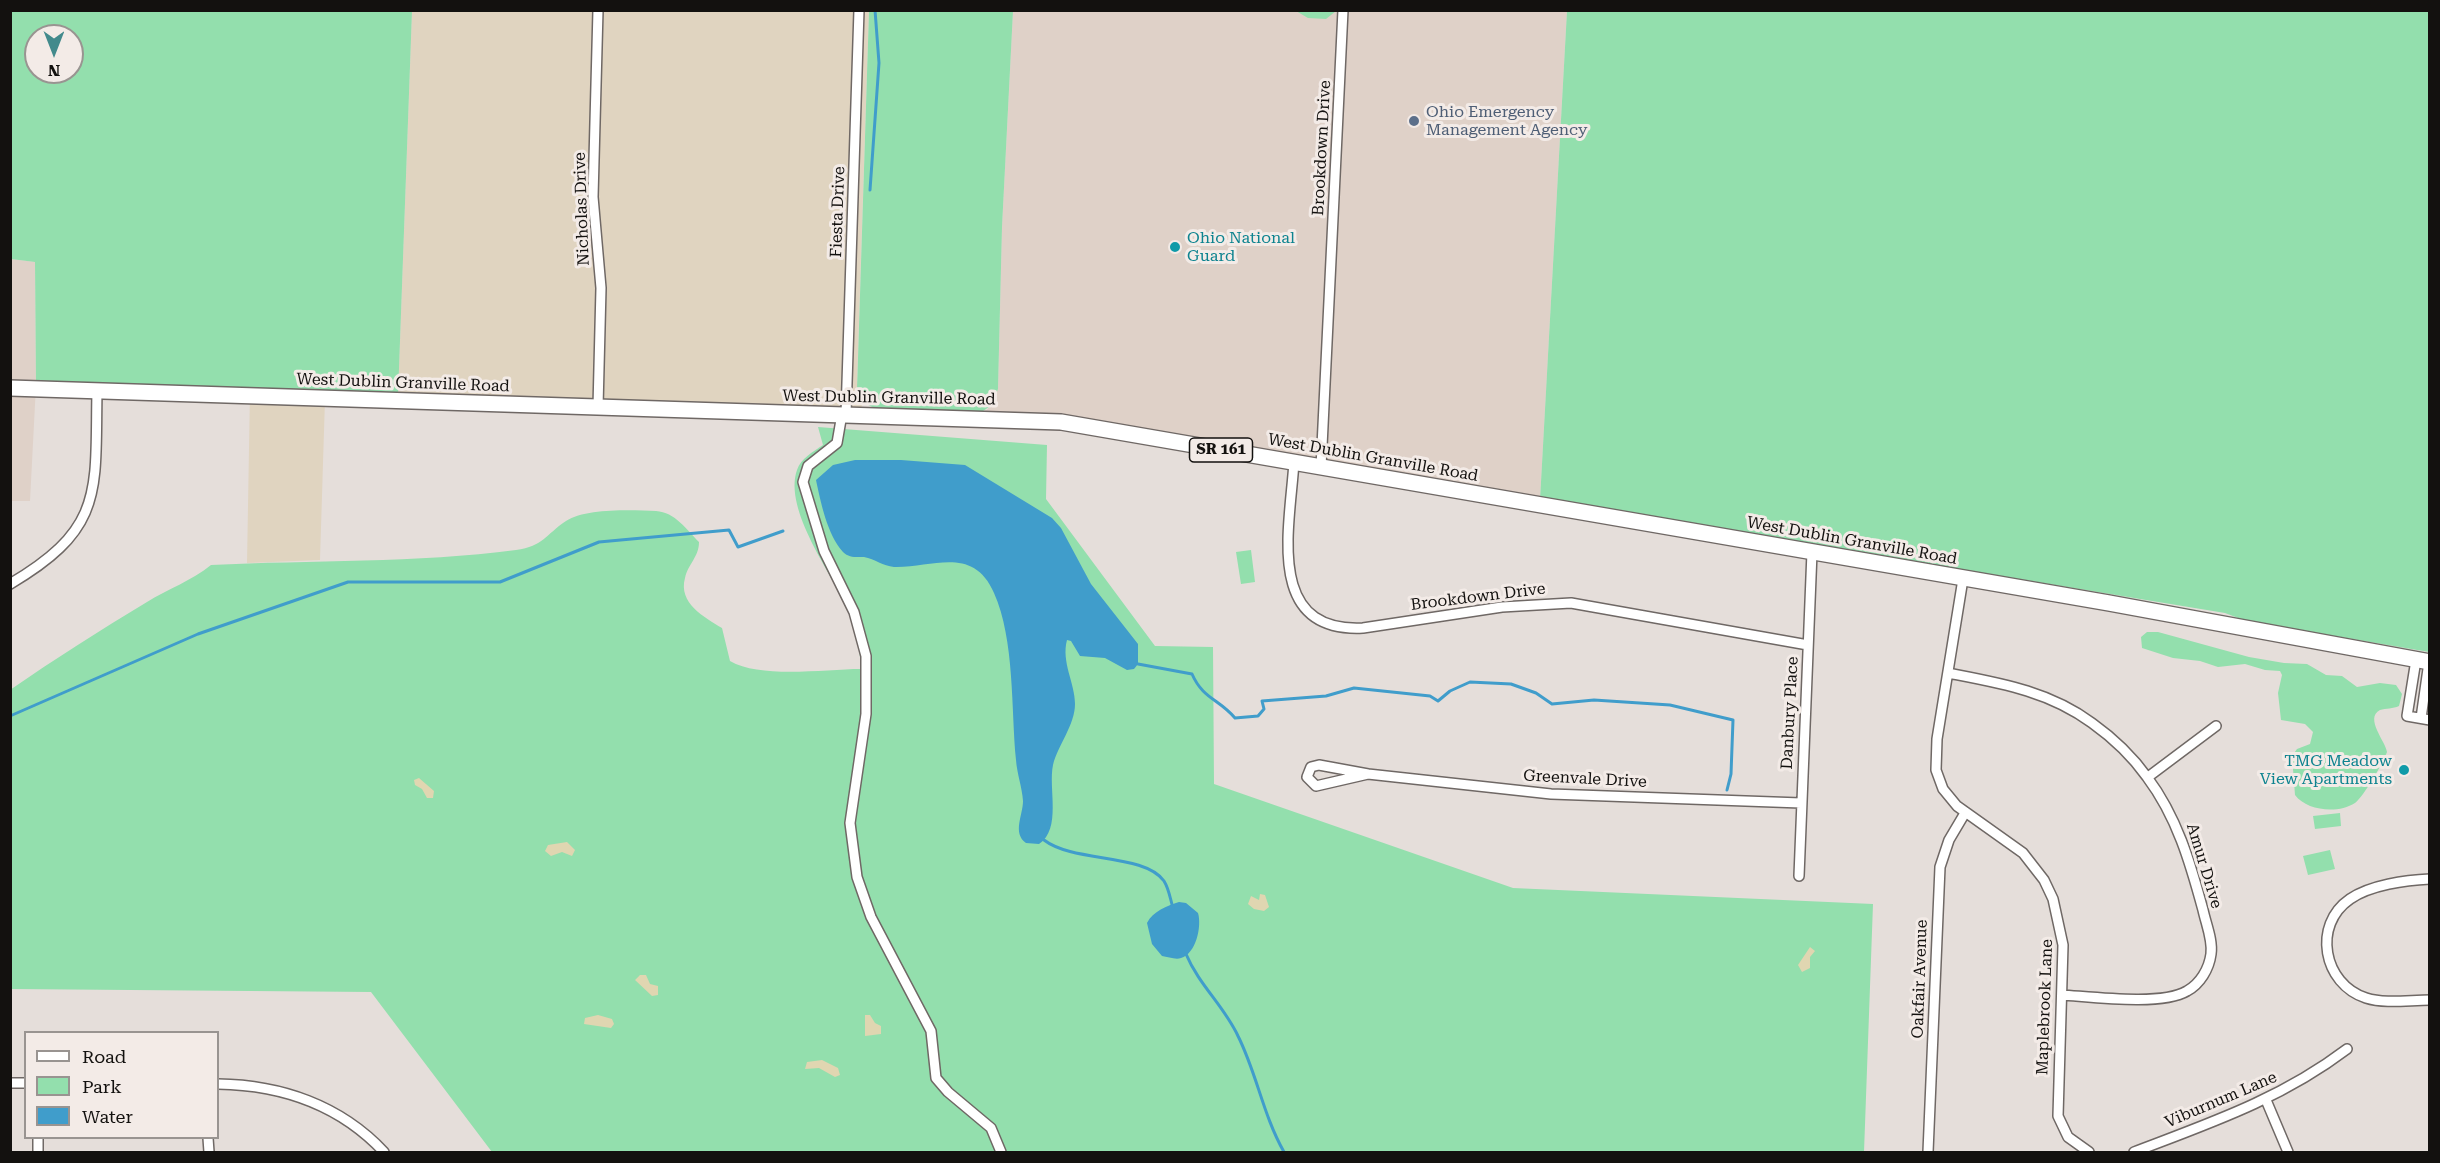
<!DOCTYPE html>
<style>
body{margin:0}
#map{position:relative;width:2440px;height:1163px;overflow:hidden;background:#e5deda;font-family:"Roboto Serif",serif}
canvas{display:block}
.frame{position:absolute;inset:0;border:12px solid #13110f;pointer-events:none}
.legend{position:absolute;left:24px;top:1031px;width:195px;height:108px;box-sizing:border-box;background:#f3ebe7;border:2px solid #999491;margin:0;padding:8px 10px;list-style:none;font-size:18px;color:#13110f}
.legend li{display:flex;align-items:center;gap:12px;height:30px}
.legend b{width:30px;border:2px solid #999491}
.north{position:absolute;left:24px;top:24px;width:60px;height:60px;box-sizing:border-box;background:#f3ebe7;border:2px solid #999491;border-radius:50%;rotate:180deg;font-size:16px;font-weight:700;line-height:24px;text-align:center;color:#13110f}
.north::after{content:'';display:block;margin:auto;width:21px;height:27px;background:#428a8c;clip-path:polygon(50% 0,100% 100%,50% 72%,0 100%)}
</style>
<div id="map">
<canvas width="2440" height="1163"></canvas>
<div class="frame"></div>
<ul class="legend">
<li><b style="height:8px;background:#fff"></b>Road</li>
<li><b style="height:16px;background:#93dfad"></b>Park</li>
<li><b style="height:16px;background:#409dcb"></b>Water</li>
</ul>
<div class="north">N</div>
</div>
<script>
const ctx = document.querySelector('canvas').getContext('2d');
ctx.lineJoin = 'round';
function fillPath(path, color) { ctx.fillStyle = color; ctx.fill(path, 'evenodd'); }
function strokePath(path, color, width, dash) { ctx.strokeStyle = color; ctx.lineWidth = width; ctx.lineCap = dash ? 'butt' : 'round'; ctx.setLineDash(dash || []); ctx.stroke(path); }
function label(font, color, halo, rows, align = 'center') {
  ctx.font = font + ' "Roboto Serif",serif'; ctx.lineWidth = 6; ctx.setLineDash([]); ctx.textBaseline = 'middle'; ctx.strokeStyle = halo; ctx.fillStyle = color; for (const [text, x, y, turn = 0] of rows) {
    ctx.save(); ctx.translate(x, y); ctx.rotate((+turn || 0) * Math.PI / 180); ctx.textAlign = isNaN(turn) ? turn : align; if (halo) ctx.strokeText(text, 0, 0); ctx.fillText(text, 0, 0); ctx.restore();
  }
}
const built = new Path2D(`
 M1013,11H1567L1540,500L980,413L987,410L998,389L1002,227Z
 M11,259L35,262L36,385L30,501H11Z`);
const industrial = new Path2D(`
 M412,11H869L857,382L863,402L858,417L325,399L320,560L247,563L250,391L398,396Z`);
const green = new Path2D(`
 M11,11H412L398,396L36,385L35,262L11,259ZM36,36H72V72H36Z
 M869,11H1013L1002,227L998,389L992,405L980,413L876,409L863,402L857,389Z
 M1296,11H1336L1326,19L1308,18Z
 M1567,11H2429V652L2246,621L2225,613L1540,500Z
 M818,427L1047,445L1046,499L1155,646L1213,647L1214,784L1513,888L1873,904L1864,1152H492L371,992L11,989L10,690C55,659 100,630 147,602C168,589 191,581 211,565C311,560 417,563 516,550C544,546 545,535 566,521C586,508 632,510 656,511C675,512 687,530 699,542C699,557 688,564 685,578C678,603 704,617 722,628L730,661C761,679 825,669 861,669C860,649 856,629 848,610C833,575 783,510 797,470C801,458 813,452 823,445Z
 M1251,550L1255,582L1241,584L1236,552Z
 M2147,632H2158L2249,657L2284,663L2307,664L2326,675L2342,676L2357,687L2380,683L2396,685L2402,694L2399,706C2393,709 2386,708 2380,710C2364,718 2386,742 2387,752C2383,763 2364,796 2355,803C2338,814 2307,811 2295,795L2292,756L2297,749L2310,744L2313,732L2305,724L2281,720L2278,693L2282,675L2280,671L2265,670L2245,664L2218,667L2200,661L2173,658L2142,648L2141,637Z
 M2340,813L2341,826L2315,829L2313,816Z
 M2330,850L2335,869L2308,875L2303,856Z`);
const sand = new Path2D(`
 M419,778L434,791L433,798H427L422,789L415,785L414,780Z
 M567,842L575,850L572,856L562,852L551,856L545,851L548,845Z
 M1260,894L1265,895L1269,907L1264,911L1254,909L1248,904L1251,896L1259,900Z
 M1810,947L1815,951L1810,957V968L1802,972L1798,965Z
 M640,975H646L650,984L658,986V995L652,996L635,980Z
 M598,1015L612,1019L614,1024L611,1028L584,1024L585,1018Z
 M865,1015H870L875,1023L881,1026V1034L865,1036Z
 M822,1060L838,1068L840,1075L835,1077L819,1068L805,1069L807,1062Z`);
const water = new Path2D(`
 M855,460H901L965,465L1052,518L1061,528L1091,584L1138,644V664L1134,669L1127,670L1105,658L1080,656L1071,641L1067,640C1061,662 1075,683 1075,704C1075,725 1058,745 1053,765C1048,788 1062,829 1039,844L1026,843C1012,833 1023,815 1023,801C1022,787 1017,774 1016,760C1011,710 1015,640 994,593C973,545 933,568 894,567C883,566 875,559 864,557C856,557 849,558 843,552C827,534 821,503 816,480L833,465Z
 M1179,902L1186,903L1198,913C1202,926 1196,954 1181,958C1176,960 1168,957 1162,956L1152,944L1147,923C1153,911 1167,906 1179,902Z`);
const stream = new Path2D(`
 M870,190L879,63L875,10
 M1138,664L1192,674C1203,699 1219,699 1235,718L1258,716L1264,709L1262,701L1326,696L1354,688L1430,696L1438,701L1450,691L1470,682L1511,684L1536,693L1552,704L1594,700L1670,705L1733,720L1731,774L1727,790
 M10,716L198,634L348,582H500L599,542L729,530L738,547L783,531
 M1044,840C1074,863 1144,853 1164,881C1169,889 1170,898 1173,908
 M1186,954C1199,985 1224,1006 1238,1036C1257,1074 1263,1115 1284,1152`);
const minor = new Path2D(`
 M598,407L601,288L593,197L598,10
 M842,414L837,443L808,466L803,482L824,551L854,612L866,656V714L850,823L857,877L871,917L931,1031L936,1078L948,1092L991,1128L1001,1152
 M846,414L859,10
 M1294,462C1290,527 1264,633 1363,628L1502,607L1571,603L1808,645
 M1321,467L1343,10
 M1963,579L1937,739L1936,770L1943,789L1957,806L2023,853L2044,880L2053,899L2063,945L2058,1116L2068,1137L2089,1152
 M10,584C105,528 95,491 97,391
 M2416,660L2407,716L2430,720
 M1948,673C2000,683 2049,691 2092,723C2113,738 2132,756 2147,777C2177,817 2190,862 2203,910C2206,924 2213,940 2211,954C2209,969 2200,984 2187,991C2162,1006 2093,997 2062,995
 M2421,718L2429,662
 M1368,774L1319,765L1311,767L1307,777L1316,786L1368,774L1551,794L1801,803
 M2148,777L2216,726
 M1799,876L1812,552
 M2430,879C2406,880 2370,885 2350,899C2312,925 2323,984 2366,998C2385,1004 2409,1000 2430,1000
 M10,1083H26
 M218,1084C281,1085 340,1105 384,1152
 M2266,1100L2288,1152
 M208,1138L209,1152
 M38,1152V1138
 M1928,1152L1940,867L1949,840L1965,813
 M2134,1152C2210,1123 2281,1099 2347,1049`);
const primary = new Path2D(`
 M10,388L1061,422L2109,603L2430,662`);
const markers = [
 [1414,121,6,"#5c6f8a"],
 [1175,247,6,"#0f9aa8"],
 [2404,770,6,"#0f9aa8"]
];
const shields = [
 [1221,450,63]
];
const shieldNames = [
 ["SR 161",1221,450]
];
const serviceNames = [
 ["Ohio Emergency",1426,112],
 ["Management Agency",1426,130]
];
const streetNames = [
 ["Brookdown Drive",1322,148,-87],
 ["Nicholas Drive",582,209,-92],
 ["Fiesta Drive",838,212,-88],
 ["West Dublin Granville Road",403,383,2],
 ["West Dublin Granville Road",889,398,1],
 ["West Dublin Granville Road",1373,458,10],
 ["West Dublin Granville Road",1852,541,10],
 ["Brookdown Drive",1478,597,-7],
 ["Danbury Place",1790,713,-87],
 ["Greenvale Drive",1585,779,3],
 ["Amur Drive",2204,866,73],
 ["Oakfair Avenue",1920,979,-88],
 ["Maplebrook Lane",2045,1007,-88],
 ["Viburnum Lane",2221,1100,-23]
];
const cultureNames = [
 ["Ohio National",1187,238],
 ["Guard",1187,256],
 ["TMG Meadow",2392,761,"right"],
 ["View Apartments",2392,779,"right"]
];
fillPath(built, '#dfd1c8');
fillPath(industrial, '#e0d4c0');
fillPath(green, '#93dfad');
fillPath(sand, '#e0d6b1');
fillPath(water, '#409dcb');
strokePath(stream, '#409dcb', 3);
strokePath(minor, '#6f6865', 12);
strokePath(primary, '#6f6865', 18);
strokePath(minor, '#fff', 9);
strokePath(primary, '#fff', 15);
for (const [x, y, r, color] of markers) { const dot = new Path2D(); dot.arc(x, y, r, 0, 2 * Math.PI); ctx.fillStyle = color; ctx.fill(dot); strokePath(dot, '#f3ebe7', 2); }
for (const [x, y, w] of shields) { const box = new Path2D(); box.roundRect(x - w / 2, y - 12, w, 24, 4.5); ctx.fillStyle = '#f3ebe7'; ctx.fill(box); strokePath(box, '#13110f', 1.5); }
label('bold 15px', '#13110f', null, shieldNames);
label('16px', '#4e5e75', '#f3ebe7', serviceNames, 'left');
label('16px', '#13110f', '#f3ebe7', streetNames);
label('16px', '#0d838f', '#f3ebe7', cultureNames, 'left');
</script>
